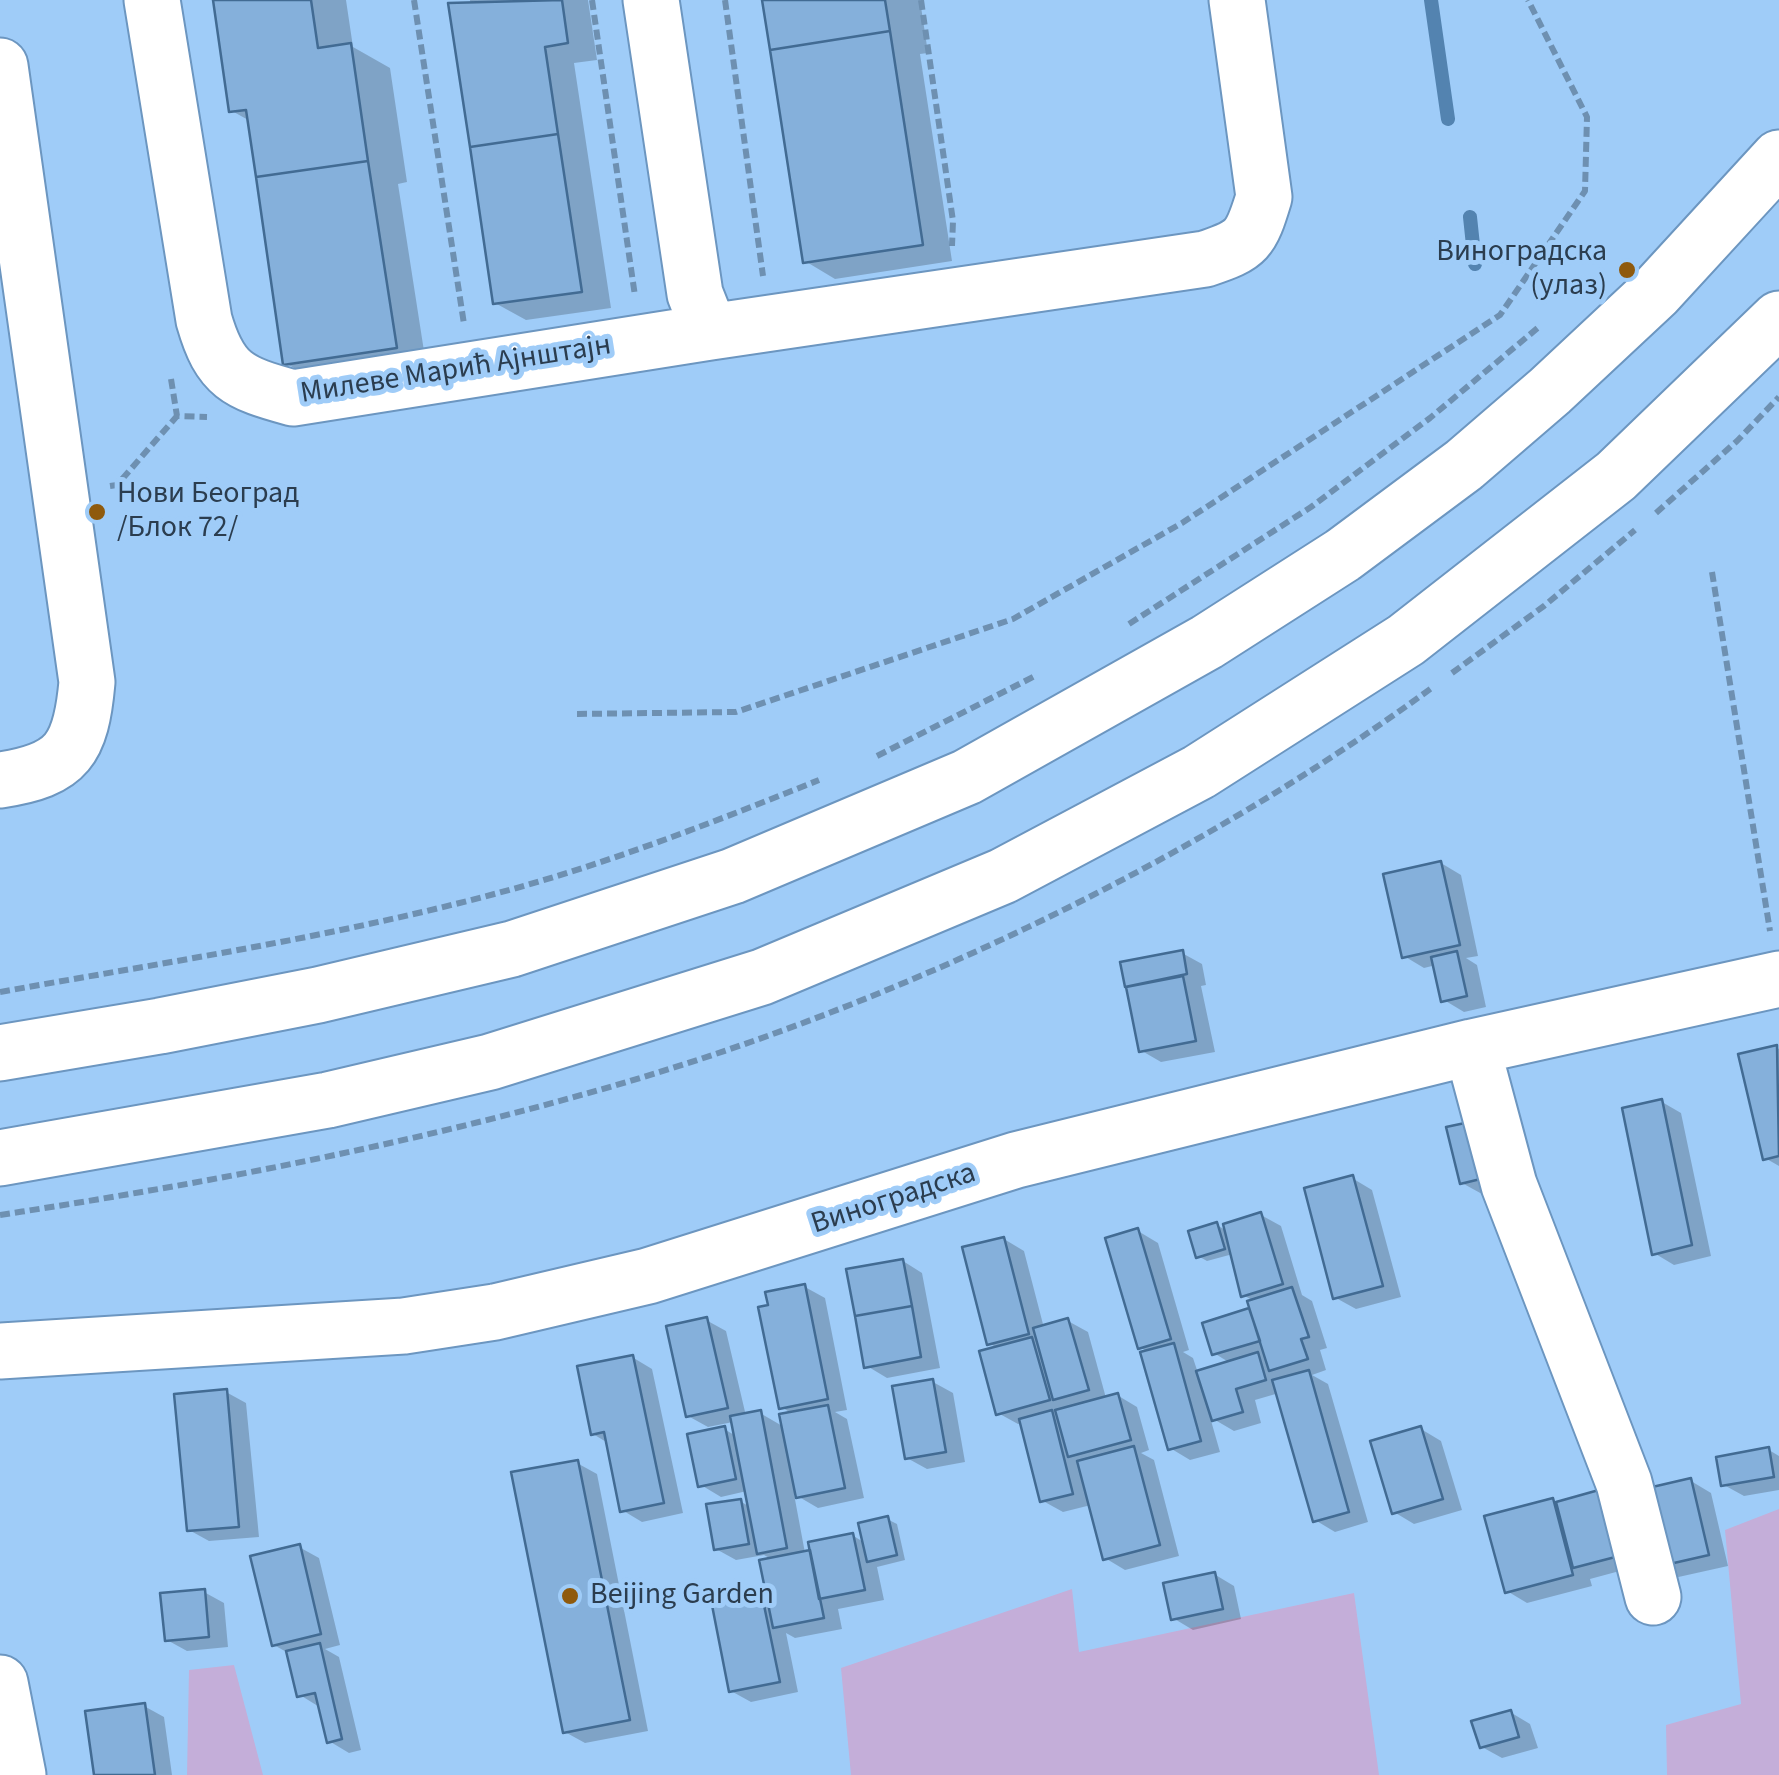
<!DOCTYPE html>
<meta charset="utf-8">
<style>
body{margin:0}
canvas{display:block;background:#9fccf8}
</style>
<canvas width="1779" height="1775"></canvas>
<script>
const ctx = document.querySelector('canvas').getContext('2d');
ctx.lineJoin = 'round';
function fillPath(path, color) { ctx.fillStyle = color; ctx.fill(path, 'evenodd'); }
function strokePath(path, color, width, dash) { ctx.strokeStyle = color; ctx.lineWidth = width; ctx.lineCap = dash ? 'butt' : 'round'; ctx.setLineDash(dash || []); ctx.stroke(path); }
function label(font, color, halo, rows, align = 'center') {
  ctx.font = font + ' "Source Sans 3",sans-serif'; ctx.lineWidth = 10; ctx.setLineDash([]); ctx.textBaseline = 'middle'; ctx.strokeStyle = halo; ctx.fillStyle = color; for (const [text, x, y, turn = 0] of rows) {
    ctx.save(); ctx.translate(x, y); ctx.rotate((+turn || 0) * Math.PI / 180); ctx.textAlign = isNaN(turn) ? turn : align; if (halo) ctx.strokeText(text, 0, 0); ctx.fillText(text, 0, 0); ctx.restore();
  }
}
const green = new Path2D(`
 M1779,1509V1775H1667L1666,1725L1741,1704L1725,1530Z
 M1072,1589L1079,1652L1354,1593L1379,1775H851L841,1668Z
 M234,1665L263,1775H187L189,1670Z`);
const shadow = new Path2D(`
 M215,0H346L353,47L390,68L407,182L398,184L426,364L316,380L285,363L250,121L232,111Z
 M470,0H588L597,60L574,63L611,308L526,320L495,303Z
 M765,0H920L928,53L920,54L952,261L835,279L805,261Z
 M1441,863L1461,875L1478,956L1466,958L1477,965L1486,1007L1464,1012L1444,1000L1436,965L1424,968L1404,956Z
 M1182,953L1202,964L1206,985L1201,986L1215,1052L1161,1062L1142,1051L1123,964Z
 M1777,1048L1779,1049V1166L1765,1158Z
 M1662,1102L1681,1113L1711,1256L1674,1265L1654,1253Z
 M1503,1133L1516,1186L1482,1194L1462,1183Z
 M1352,1178L1372,1190L1401,1297L1356,1309L1336,1298Z
 M1261,1215L1281,1226L1302,1295L1312,1301L1327,1348L1320,1350L1326,1370L1312,1375L1328,1384L1368,1522L1335,1532L1315,1520L1279,1393L1255,1400L1261,1423L1234,1431L1210,1417L1220,1452L1190,1460L1170,1448L1149,1353L1140,1347L1138,1231L1158,1243L1189,1350L1183,1352L1193,1358L1198,1373L1230,1363L1214,1353L1205,1324L1252,1310L1254,1301L1243,1295L1233,1254L1207,1261L1198,1256L1217,1225L1227,1231Z
 M1004,1239L1024,1251L1044,1328L1068,1321L1088,1332L1106,1398L1117,1395L1137,1407L1149,1450L1141,1453L1154,1460L1179,1556L1125,1570L1105,1558L1091,1505L1063,1512L1043,1501L1023,1423L1018,1424L998,1413V1348L990,1344Z
 M903,1261L922,1273L940,1368L887,1378L867,1366Z
 M805,1287L825,1298L847,1410L835,1412L847,1419L864,1498L818,1508L794,1494L805,1553L852,1535L865,1543L887,1519L897,1524L905,1560L877,1567L884,1600L838,1609L842,1629L795,1638L786,1633L798,1692L751,1702L731,1691L759,1588L768,1593L773,1560L764,1555L736,1560L716,1549L740,1501L750,1507L747,1491L721,1497L701,1485L724,1429L736,1436L733,1422L708,1427L688,1416L706,1320L726,1331L746,1416L760,1413L784,1427L793,1414L781,1407Z
 M632,1357L652,1369L683,1513L642,1522L622,1510L608,1443L593,1434Z
 M933,1382L953,1393L965,1462L927,1469L907,1458Z
 M226,1392L246,1403L259,1537L209,1541L189,1530Z
 M1421,1429L1441,1441L1462,1510L1414,1524L1394,1512Z
 M1769,1450L1779,1456V1490L1744,1496L1724,1485Z
 M577,1463L597,1474L648,1731L585,1743L565,1732Z
 M1691,1481L1711,1493L1728,1566L1674,1578L1654,1567Z
 M1552,1500L1559,1504L1642,1565L1590,1579L1592,1586L1527,1603L1507,1591Z
 M299,1547L319,1558L340,1645L325,1649L339,1657L361,1750L349,1753L329,1741L321,1708L300,1695L290,1654L274,1645Z
 M1214,1574L1234,1586L1241,1619L1193,1630L1173,1618Z
 M204,1592L224,1603L228,1647L187,1651L167,1640Z
 M144,1706L164,1717L172,1775H97Z
 M1510,1712L1530,1724L1538,1748L1502,1758L1482,1747Z`);
const stream = new Path2D(`
 M1431,0L1448,119
 M1470,217L1475,264`);
const building = new Path2D(`
 M213,0H311L318,48L351,43L368,161L256,177L246,110L229,112Z
 M562,0L568,43L545,47L558,134L470,147L448,3Z
 M762,0H885L890,31L770,50Z
 M890,31L923,245L803,263L770,50Z
 M558,134L582,292L493,304L470,147Z
 M368,161L397,348L283,365L256,177Z
 M1441,861L1460,945L1402,958L1383,874Z
 M1183,950L1187,974L1125,987L1120,962Z
 M1457,951L1467,996L1441,1002L1431,957Z
 M1183,976L1196,1041L1139,1052L1126,987Z
 M1777,1045L1779,1156L1763,1160L1738,1054Z
 M1662,1099L1692,1245L1652,1255L1622,1108Z
 M1484,1119L1497,1175L1460,1184L1446,1127Z
 M1353,1175L1383,1286L1333,1299L1304,1188Z
 M1261,1212L1283,1284L1241,1297L1223,1224Z
 M1217,1222L1225,1249L1196,1258L1188,1231Z
 M1138,1228L1171,1339L1138,1349L1105,1238Z
 M1004,1237L1029,1334L987,1345L962,1247Z
 M903,1259L912,1306L855,1316L846,1269Z
 M805,1284L828,1399L779,1409L758,1307L768,1305L765,1292Z
 M1292,1287L1309,1337L1301,1339L1308,1359L1269,1371L1247,1301Z
 M912,1306L921,1357L864,1368L855,1316Z
 M1249,1308L1260,1341L1212,1355L1202,1323Z
 M707,1317L728,1408L686,1417L666,1326Z
 M1068,1318L1089,1390L1053,1400L1033,1328Z
 M1032,1337L1050,1400L996,1415L979,1351Z
 M1174,1343L1201,1441L1168,1450L1140,1352Z
 M1258,1352L1266,1380L1236,1389L1243,1412L1212,1421L1196,1371Z
 M633,1355L664,1503L620,1512L604,1432L591,1435L577,1366Z
 M1309,1370L1349,1512L1313,1522L1272,1380Z
 M933,1379L946,1452L905,1459L892,1386Z
 M227,1389L239,1527L187,1531L174,1394Z
 M1118,1393L1131,1440L1068,1457L1055,1410Z
 M828,1405L845,1488L796,1498L779,1414Z
 M761,1410L787,1548L757,1554L730,1416Z
 M1052,1410L1073,1494L1040,1502L1019,1419Z
 M725,1426L736,1479L698,1487L687,1434Z
 M1421,1426L1443,1499L1392,1514L1370,1441Z
 M1134,1446L1160,1545L1103,1560L1077,1461Z
 M1769,1447L1774,1477L1721,1486L1716,1457Z
 M578,1460L630,1720L563,1733L511,1472Z
 M1691,1478L1709,1555L1652,1568L1635,1491Z
 M1606,1488L1623,1555L1573,1568L1556,1502Z
 M1553,1498L1573,1575L1505,1593L1484,1516Z
 M741,1499L749,1544L714,1550L706,1504Z
 M888,1516L897,1555L867,1562L858,1523Z
 M853,1533L865,1590L819,1599L808,1542Z
 M300,1544L321,1634L272,1646L250,1556Z
 M810,1550L824,1618L773,1628L759,1560Z
 M1215,1572L1223,1609L1171,1620L1163,1583Z
 M760,1586L780,1682L729,1692L710,1595Z
 M205,1589L209,1637L165,1641L160,1593Z
 M320,1643L342,1739L327,1743L315,1693L297,1697L286,1651Z
 M145,1703L155,1775H94L85,1711Z
 M1511,1710L1519,1737L1480,1748L1471,1721Z`);
const path = new Path2D(`
 M414,0L464,324
 M592,0L635,296
 M725,0L763,276
 M921,0L953,221L952,246
 M171,379L177,416L207,417
 M110,486L117,485L177,416
 M1656,513L1737,441L1779,397
 M1712,572L1770,931
 M1129,624L1311,507L1430,418L1540,326
 M1452,673L1544,606L1635,530
 M577,714L736,712L1013,619L1182,523L1500,315L1585,191L1587,117L1528,0
 M877,756L1035,676
 M0,992C167,962 334,937 498,893C607,864 714,822 819,780
 M0,1215C202,1184 403,1146 599,1090C889,1008 1190,865 1433,687`);
const minor = new Path2D(`
 M152,0L204,320C220,376 238,383 293,398L710,332L1205,259C1248,245 1251,240 1264,197L1237,0
 M651,0L695,294L710,332
 M0,66L87,682C81,749 68,770 0,780
 M1472,1047L1509,1185L1624,1483L1653,1597
 M0,1351L404,1326L495,1312L648,1276L1016,1160L1472,1047L1779,979
 M0,1683L18,1775`);
const highway = new Path2D(`
 M0,1053L160,1026L318,995L512,949L733,876L967,777L1207,642L1343,555L1464,465L1550,391L1655,293L1779,158
 M0,1158L328,1100L490,1062L762,977L1003,876L1199,772L1406,640L1616,476L1779,319`);
const markers = [
 [1627,270,10,"#8f5a0d"],
 [97,512,10,"#8f5a0d"],
 [570,1596,10,"#8f5a0d"]
];
const poiNames = [
 ["Виноградска",1607,253,"right"],
 ["(улаз)",1607,287,"right"],
 ["Нови Београд",117,495],
 ["/Блок 72/",117,529],
 ["Beijing Garden",590,1596]
];
const streetNames = [
 ["Милеве Марић Ајнштајн",456,371,-9],
 ["Виноградска",894,1200,-18]
];
fillPath(green, '#c4aed9');
fillPath(shadow, '#0003');
strokePath(stream, '#5383b0', 14);
fillPath(building, '#85b0db');
strokePath(building, '#426b93', 2.5);
strokePath(minor, '#6c96c0', 59);
strokePath(highway, '#6c96c0', 59);
strokePath(path, '#6e90b1', 6, [10, 5]);
strokePath(minor, '#fff', 55);
strokePath(highway, '#fff', 55);
for (const [x, y, r, color] of markers) { const dot = new Path2D(); dot.arc(x, y, r, 0, 2 * Math.PI); ctx.fillStyle = color; ctx.fill(dot); strokePath(dot, '#9fccf8', 4); }
label('30px', '#2b3d4f', '#9fccf8', poiNames, 'left');
label('30px', '#2b3d4f', '#9fccf8', streetNames);
</script>
